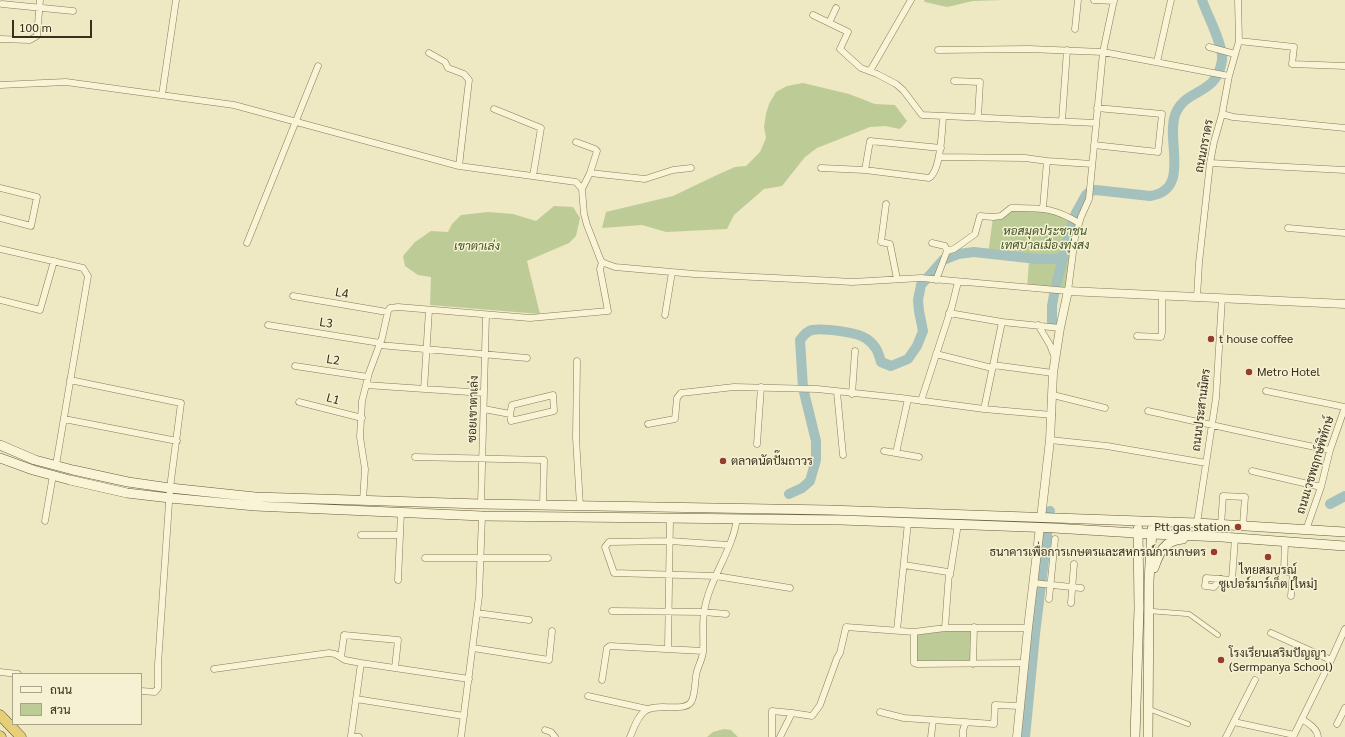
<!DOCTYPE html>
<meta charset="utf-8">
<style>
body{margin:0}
#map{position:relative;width:1345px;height:737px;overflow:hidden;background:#eee8c3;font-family:Georgia,Sarabun,serif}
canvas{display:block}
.legend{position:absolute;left:12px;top:673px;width:130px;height:52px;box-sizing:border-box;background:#f5f1d2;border:1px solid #a9a38a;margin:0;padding:5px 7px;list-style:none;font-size:12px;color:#382f1e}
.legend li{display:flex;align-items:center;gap:8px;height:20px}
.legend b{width:20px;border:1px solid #a9a38a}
.scale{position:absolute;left:12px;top:20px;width:80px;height:18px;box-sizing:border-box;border:2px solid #382f1e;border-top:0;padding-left:5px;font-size:12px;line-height:14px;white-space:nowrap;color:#382f1e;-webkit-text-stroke:3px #f5f1d2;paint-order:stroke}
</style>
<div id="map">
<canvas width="1345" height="737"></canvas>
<ul class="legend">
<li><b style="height:5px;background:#f9f4d6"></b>ถนน</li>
<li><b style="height:11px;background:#bdcc97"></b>สวน</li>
</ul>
<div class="scale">100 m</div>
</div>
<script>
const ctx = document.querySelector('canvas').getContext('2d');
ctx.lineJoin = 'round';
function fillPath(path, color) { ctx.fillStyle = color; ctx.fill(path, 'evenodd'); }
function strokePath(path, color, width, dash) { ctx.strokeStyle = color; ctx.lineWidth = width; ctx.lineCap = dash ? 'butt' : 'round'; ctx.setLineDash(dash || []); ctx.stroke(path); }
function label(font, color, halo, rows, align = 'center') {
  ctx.font = font + ' Georgia,Sarabun,serif'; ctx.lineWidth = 3; ctx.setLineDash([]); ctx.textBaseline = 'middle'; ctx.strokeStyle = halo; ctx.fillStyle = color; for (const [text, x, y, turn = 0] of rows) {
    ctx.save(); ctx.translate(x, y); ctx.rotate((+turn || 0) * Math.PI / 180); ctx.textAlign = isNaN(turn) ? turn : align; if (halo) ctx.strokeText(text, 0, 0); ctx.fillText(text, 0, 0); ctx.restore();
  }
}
const green = new Path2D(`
 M924,0H1004L973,1L947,7L925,2Z
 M803,83L849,94L875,104L895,105L907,121L900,129L885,126L870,127L817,148L805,157L782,186L764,189L734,215L727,229L666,232L642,225L602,228L606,212L673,196L719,174L735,167L746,166L760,152L766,138L764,127L766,114L769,104L776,92L787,86Z
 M554,206L573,207L580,218L576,236L569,243L527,261L540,314L430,305L431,277L418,275L405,266L403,256L415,242L431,231L448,232L452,224L461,215L488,212L513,214L536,221Z
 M1043,208L1079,223L1068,291L1027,288L1029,261L988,255L993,217L1006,211Z
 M974,627L973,664H917L914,632Z
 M724,729L731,730L738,737H707L713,732Z`);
const river = new Path2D(`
 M1052,325V306L1055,289L1071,227L1076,213L1086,195L1091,191L1096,190L1150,196C1191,190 1166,142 1175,115C1185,87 1217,97 1222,60C1224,46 1207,15 1202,0
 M789,494L802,488L810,481L816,460V441L803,388L800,340C803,336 807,331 812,330C823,328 858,332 867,339C876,346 878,351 881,362L891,366L908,359L917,346L923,331L919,311L918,300L921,285L943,260L958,254L974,252L1037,259H1057L1063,257
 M1330,504L1345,496
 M1025,737L1035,634L1050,511`);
const pedestrian = new Path2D(`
 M1150,611L1189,614L1218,635
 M1149,709L1188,724`);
const minor = new Path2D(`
 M1094,0L1114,1
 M2,4L73,11
 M813,15L848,32L840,49L861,68L877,74L896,84L903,90L922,115L1096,123
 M829,23L836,8
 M1075,29L1078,0
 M0,39L30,40L37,36L40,0
 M1239,41L1294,47L1292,64L1345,66
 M1209,47L1235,54
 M938,50L1029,49L1103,52L1229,76
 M429,53L445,62L448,68L464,74L469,80L459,166
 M1157,62L1171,0
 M870,71L911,0
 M954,81L980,82L978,117
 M0,85L66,82L234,105L459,166L576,182L582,189L584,214L587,225L601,261L604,263L615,267L694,274L835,281L852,282L921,278L1068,291L1075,237L1081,217L1089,199L1103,52L1114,0
 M162,95L176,0
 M494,109L541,128L533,176
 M1222,114L1233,117L1345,128
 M1062,121L1067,50
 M576,142L595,149L597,151L590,173
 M1094,145L1158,152L1162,114L1097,108
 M939,157L1025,158L1047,161L1092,164
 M1210,163L1345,170
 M821,168L865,170L929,178C941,171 942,130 943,117
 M865,170L870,141L941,148
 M0,188L37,197L31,226L0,218
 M582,189L590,173L645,179L673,170L691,168
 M886,204L881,242L890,244L897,279
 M1043,208L1047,161
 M1288,228L1345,233
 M247,243L318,66
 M932,243L945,246L947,251
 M0,249L83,268L88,276L56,465
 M936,280L947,251L954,249L975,234L980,216L993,217L1001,216L1011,208C1041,208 1053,207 1079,223
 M293,296L387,312
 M1197,297L1199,263L1210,163L1214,142L1222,114L1229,76L1239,41L1238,0
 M0,300L40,310L54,261
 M949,313L1002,322L1060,328
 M665,315L672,272
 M268,325L380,343
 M1038,325L1050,345L1055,358
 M1137,336L1161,337L1162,333V295
 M379,345L527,358
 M936,354L992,368
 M577,361L576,438L580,506
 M993,365L1053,373
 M295,366L368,377
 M70,380L181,403L170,488L158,664V688L155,692L141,691
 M366,385L484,393
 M424,389L429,310
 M1266,391L1345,407L1330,450L1321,487L1306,530
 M837,392L843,455
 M852,394L855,351
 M1053,395L1105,408
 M921,401L952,306L958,282
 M299,402L362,418
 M484,409L510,414L511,421L554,411L553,395L512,405L510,414
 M984,409L1002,322
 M1148,411C1209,424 1269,438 1330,450
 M64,419L177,441
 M648,424L675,419L677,398L681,393L734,387L817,389L901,398L984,409L1052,415
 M1050,440L1107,446L1206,463
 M757,444L761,387
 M884,451L919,457
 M896,453L908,399
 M415,457L544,460L543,505
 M1252,471L1321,487
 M363,501L365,469L360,437L362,401L369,373L382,338L388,311L390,308L398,307L530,318L608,311L600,269L602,262
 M481,504L486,315
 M45,521L53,475
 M1197,523L1216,398L1222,298
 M1221,525L1223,496L1245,497L1243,525
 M361,535H400
 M1285,542L1284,571L1293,573L1291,596
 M728,545L670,541L609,542L605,547L614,573L716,576L790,588
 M425,558H548
 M904,565L948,572L949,573L945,628
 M950,575L958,524
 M1221,579L1214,587L1205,586L1206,578L1232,580L1235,538
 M398,580L401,512
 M1033,583L1081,588
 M1049,599L1055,539
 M1071,603L1074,564
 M612,611L704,612L726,614
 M477,613L529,620
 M897,630L908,522
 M914,632V663L917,664L1024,663
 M1271,633L1331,660
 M473,648L549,660L552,631
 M668,649L670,518
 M341,657L344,635L398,640L395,668
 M973,664L974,627
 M214,669L329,653L335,654L345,660L361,663L469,679
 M0,672L18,674
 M602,680L607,648L610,646L703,651
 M588,696L647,709
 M356,699L464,716
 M880,712L904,718L933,720
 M1302,719C1309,724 1317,728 1318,737
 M1234,722L1294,735
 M1337,724L1345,708
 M545,730L551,732L555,737
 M359,737L351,736L361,663
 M461,737L479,596L482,516
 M630,737C634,728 637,717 645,711C656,702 684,713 691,702C695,697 695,682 696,676C697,667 702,661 703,652C704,639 702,626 704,613C708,580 733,551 737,518
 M772,737V711L792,713
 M780,737L792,713L812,716L820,705L837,658L840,653L846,627L914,632L945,628H1028
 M931,737L933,720L994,724L995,705L1020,706
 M963,737V730L966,722
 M1226,737L1255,680
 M1293,737L1331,660L1345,629`);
const tertiary = new Path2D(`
 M1041,518L1050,440L1053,373L1060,328L1068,291L1345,304
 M1017,737L1028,628L1040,527`);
const secondary = new Path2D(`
 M0,445L35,460L73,470L128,482L170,488L255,497L481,504L829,510L1197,523L1345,532
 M0,458L33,470L70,480L127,493L170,498L255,506L482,516L841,520L1054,528L1152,534L1222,537L1345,546
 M1154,568C1159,553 1164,540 1183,539
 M1135,737L1139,608L1138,529
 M1148,737L1149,581L1152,529`);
const trunk = new Path2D(`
 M0,715L21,737
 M0,736L1,737`);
const markers = [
 [1211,339,4,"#973b2a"],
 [1249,372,4,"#973b2a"],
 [723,461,4,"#973b2a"],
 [1238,527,4,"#973b2a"],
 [1214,552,4,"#973b2a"],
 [1268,557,4,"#973b2a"],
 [1221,660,4,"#973b2a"]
];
const streetNames = [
 ["ถนนภราดร",1204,146,-79],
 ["L4",342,293,10],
 ["L3",326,323,9],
 ["L2",333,360,9],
 ["L1",333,399,15],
 ["ซอยเขาตาเล่ง",473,409,-88],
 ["ถนนประสานมิตร",1201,410,-83],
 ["ถนนเวชพฤกษ์พิทักษ์",1315,465,-73]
];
const parkNames = [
 ["หอสมุดประชาชน",1045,231],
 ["เทศบาลเมืองทุ่งสง",1045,245],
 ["เขาตาเล่ง",477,246]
];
const poiNames = [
 ["t house coffee",1219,339],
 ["Metro Hotel",1257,372],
 ["ตลาดนัดปั๊มถาวร",731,461],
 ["Ptt gas station",1230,527,"right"],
 ["ธนาคารเพื่อการเกษตรและสหกรณ์การเกษตร",1206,552,"right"],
 ["ไทยสมบูรณ์",1268,570,"center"],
 ["ซูเปอร์มาร์เก็ต [ใหม่]",1268,584,"center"],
 ["โรงเรียนเสริมปัญญา",1229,653],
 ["(Sermpanya School)",1229,667]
];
fillPath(green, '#bdcc97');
strokePath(river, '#a5c1bd', 10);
strokePath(pedestrian, '#887a5a', 5.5);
strokePath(minor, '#887a5a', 7);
strokePath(tertiary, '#887a5a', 9);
strokePath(secondary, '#6a5b3d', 10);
strokePath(trunk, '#56472e', 11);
strokePath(pedestrian, '#f9f4d6', 4.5);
strokePath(minor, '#f9f4d6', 6);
strokePath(tertiary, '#f9f4d6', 8);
strokePath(secondary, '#f9f4d6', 9);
strokePath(trunk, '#e7ce78', 10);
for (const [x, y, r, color] of markers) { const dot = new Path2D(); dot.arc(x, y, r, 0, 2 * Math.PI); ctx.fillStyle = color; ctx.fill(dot); strokePath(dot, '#f5f1d2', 1.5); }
label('12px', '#382f1e', '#f5f1d2', streetNames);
label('italic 12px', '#405425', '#f5f1d2', parkNames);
label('12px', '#382f1e', '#f5f1d2', poiNames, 'left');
</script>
